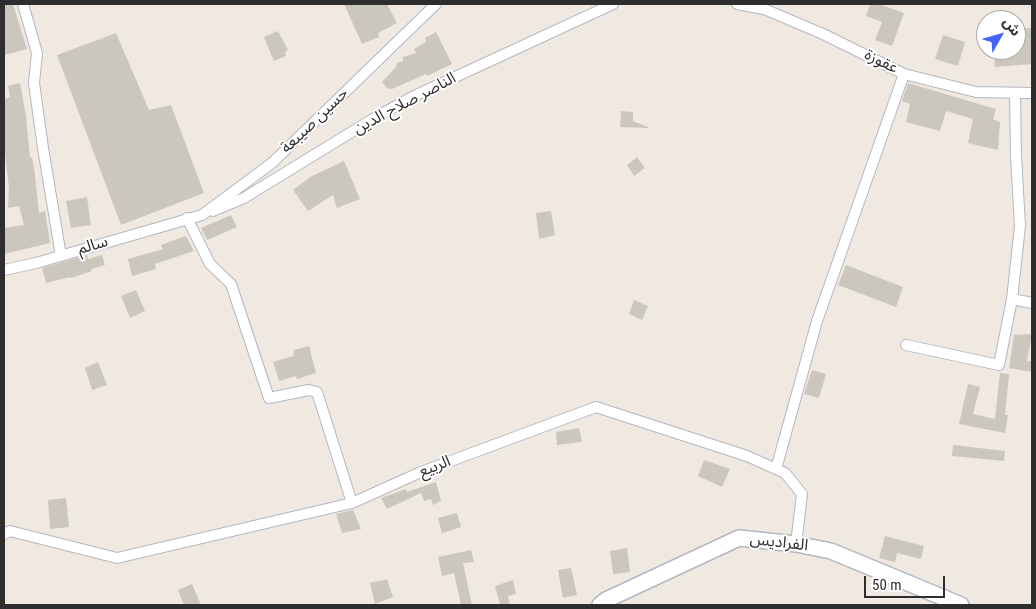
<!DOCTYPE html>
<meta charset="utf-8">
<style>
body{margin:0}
#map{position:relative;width:1036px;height:609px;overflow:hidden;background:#efe9e1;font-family:"Roboto Condensed","Noto Sans Arabic",sans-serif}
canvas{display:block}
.frame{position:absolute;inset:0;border:5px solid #2e2e2e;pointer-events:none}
.north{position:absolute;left:976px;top:10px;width:50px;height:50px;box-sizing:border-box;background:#fff;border:1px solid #ababab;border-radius:50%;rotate:52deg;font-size:14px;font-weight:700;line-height:20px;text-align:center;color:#2e2e2e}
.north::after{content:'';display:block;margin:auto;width:18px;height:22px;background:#4264fb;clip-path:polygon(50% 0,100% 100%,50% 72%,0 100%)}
.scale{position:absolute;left:864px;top:576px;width:81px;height:22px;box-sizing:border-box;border:2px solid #2e2e2e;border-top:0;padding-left:6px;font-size:15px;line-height:18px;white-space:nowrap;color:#2e2e2e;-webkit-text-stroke:4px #fff;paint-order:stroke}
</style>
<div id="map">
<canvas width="1036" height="609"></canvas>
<div class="frame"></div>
<div class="north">ش</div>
<div class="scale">50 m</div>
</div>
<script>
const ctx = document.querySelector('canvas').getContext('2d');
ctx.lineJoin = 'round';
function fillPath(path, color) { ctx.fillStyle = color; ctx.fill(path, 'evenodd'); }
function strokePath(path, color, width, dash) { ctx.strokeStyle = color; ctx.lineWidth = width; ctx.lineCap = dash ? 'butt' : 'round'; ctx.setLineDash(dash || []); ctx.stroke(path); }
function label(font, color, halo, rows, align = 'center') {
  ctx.font = font + ' "Roboto Condensed","Noto Sans Arabic",sans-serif'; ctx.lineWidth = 4; ctx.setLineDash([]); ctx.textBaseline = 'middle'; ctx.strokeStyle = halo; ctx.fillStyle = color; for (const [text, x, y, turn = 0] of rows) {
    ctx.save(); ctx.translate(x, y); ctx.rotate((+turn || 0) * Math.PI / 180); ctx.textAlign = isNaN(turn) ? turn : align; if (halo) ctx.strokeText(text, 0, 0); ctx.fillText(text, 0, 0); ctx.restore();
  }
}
const building = new Path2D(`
 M4,4H13L27,49L5,55L4,50Z
 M344,4H387L397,23L378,33L379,37L362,44Z
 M870,4H879L904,13L892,46L875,40L882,22L866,16Z
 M1032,28V64L995,67L994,50H1016V29Z
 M278,31L288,50L285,52L286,56L274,61L264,37Z
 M436,32L452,64L427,76L426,74L392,89L387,88L382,82L396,67L397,63L403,61V57L416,53L414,49L426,42L425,38Z
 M116,33L149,110L171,105L204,193L121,225L57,55Z
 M943,35L965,42L958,66L935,59Z
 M20,83L26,116L30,157H32L35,175L39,213L45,211L50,243L4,254V228L24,225L19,206L8,208L9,188L5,154H4V99L10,97L8,86Z
 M908,83L996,109L993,119L1000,122L998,150L968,143L973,119L946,111L940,131L906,122L910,104L902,101Z
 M621,111L633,112V121L648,127V128L620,127Z
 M637,157L645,168L634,176L627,165Z
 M344,161L360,199L337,208L333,195L308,211L293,190L312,176Z
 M87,197L91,225L71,228L66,201Z
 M551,211L555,235L539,239L536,213Z
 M231,215L237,227L207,240L201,228Z
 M186,236L194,251L155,264L156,269L132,276L128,259L163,249L161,245Z
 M87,255L88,259L102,255L105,265L91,269L92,271L71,278L70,277L46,283L42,268Z
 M846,265L903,287L896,307L838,285Z
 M136,290L145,311L130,318L121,296Z
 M634,300L648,306L642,320L629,314Z
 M1032,334L1027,361H1032V372L1009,368L1014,335Z
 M309,346L316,373L297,379L296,376L279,381L273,362L293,356L294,350Z
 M98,362L107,385L92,390L85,368Z
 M812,370L826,374L819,398L804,394Z
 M1000,373L1009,374L1005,415H1008L1005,433L959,424L968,384L980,387L973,414L995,419Z
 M579,428L582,442L557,445L556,432Z
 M953,445L1005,451L1004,461L952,456Z
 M704,460L730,469L722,487L698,476Z
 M436,482L441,501L433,505L431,499L424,501L421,493L387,509L381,498L406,489L407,492Z
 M66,498L69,527L50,529L48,500Z
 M353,510L361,529L342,533L336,514Z
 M457,513L461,527L442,533L438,518Z
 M885,536L924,546L921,559L897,553L895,562L879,558Z
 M627,548L630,572L613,574L610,551Z
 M471,550L474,562L463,563L472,605H461L454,573L442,576L438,557Z
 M571,568L577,595L563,598L558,570Z
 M387,579L393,597L375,604L370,583Z
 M513,580L516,594L508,596L510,605H500L495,586Z
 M192,584L201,605H184L178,590Z`);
const street = new Path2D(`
 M23,4L37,53L34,83L43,148L61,256
 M737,4L764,9L823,34L904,74L976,92L1032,93
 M1015,93L1016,156L1020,226L1012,299L1032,303
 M213,211L244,198L376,117L412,97L613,4
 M187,218L210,264L231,284L269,398L309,390L317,392L352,503
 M4,270L36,263L202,215L272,163L436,4
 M906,345L999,365L1012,299
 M776,469L817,321L904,74
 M4,534L10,531L117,558L352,503L421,472L596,407L747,456L785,473L802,494L796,544`);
const secondary = new Path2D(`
 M600,605L606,600L739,538L796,544L831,551L961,605`);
const streetNames = [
 ["عقوزة",881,62,26],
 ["الناصر صلاح الدين",405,104,-28],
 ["حسين صيبعة",315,121,-44],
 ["سالم",93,246,-16],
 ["الربيع",435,467,-21],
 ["الفراديس",779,543,7]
];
fillPath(building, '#cbc7bf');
strokePath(street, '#b4b7c1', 12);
strokePath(secondary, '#b4b7c1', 18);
strokePath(street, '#fff', 10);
strokePath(secondary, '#fff', 15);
label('16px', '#2e2e2e', '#fff', streetNames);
</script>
